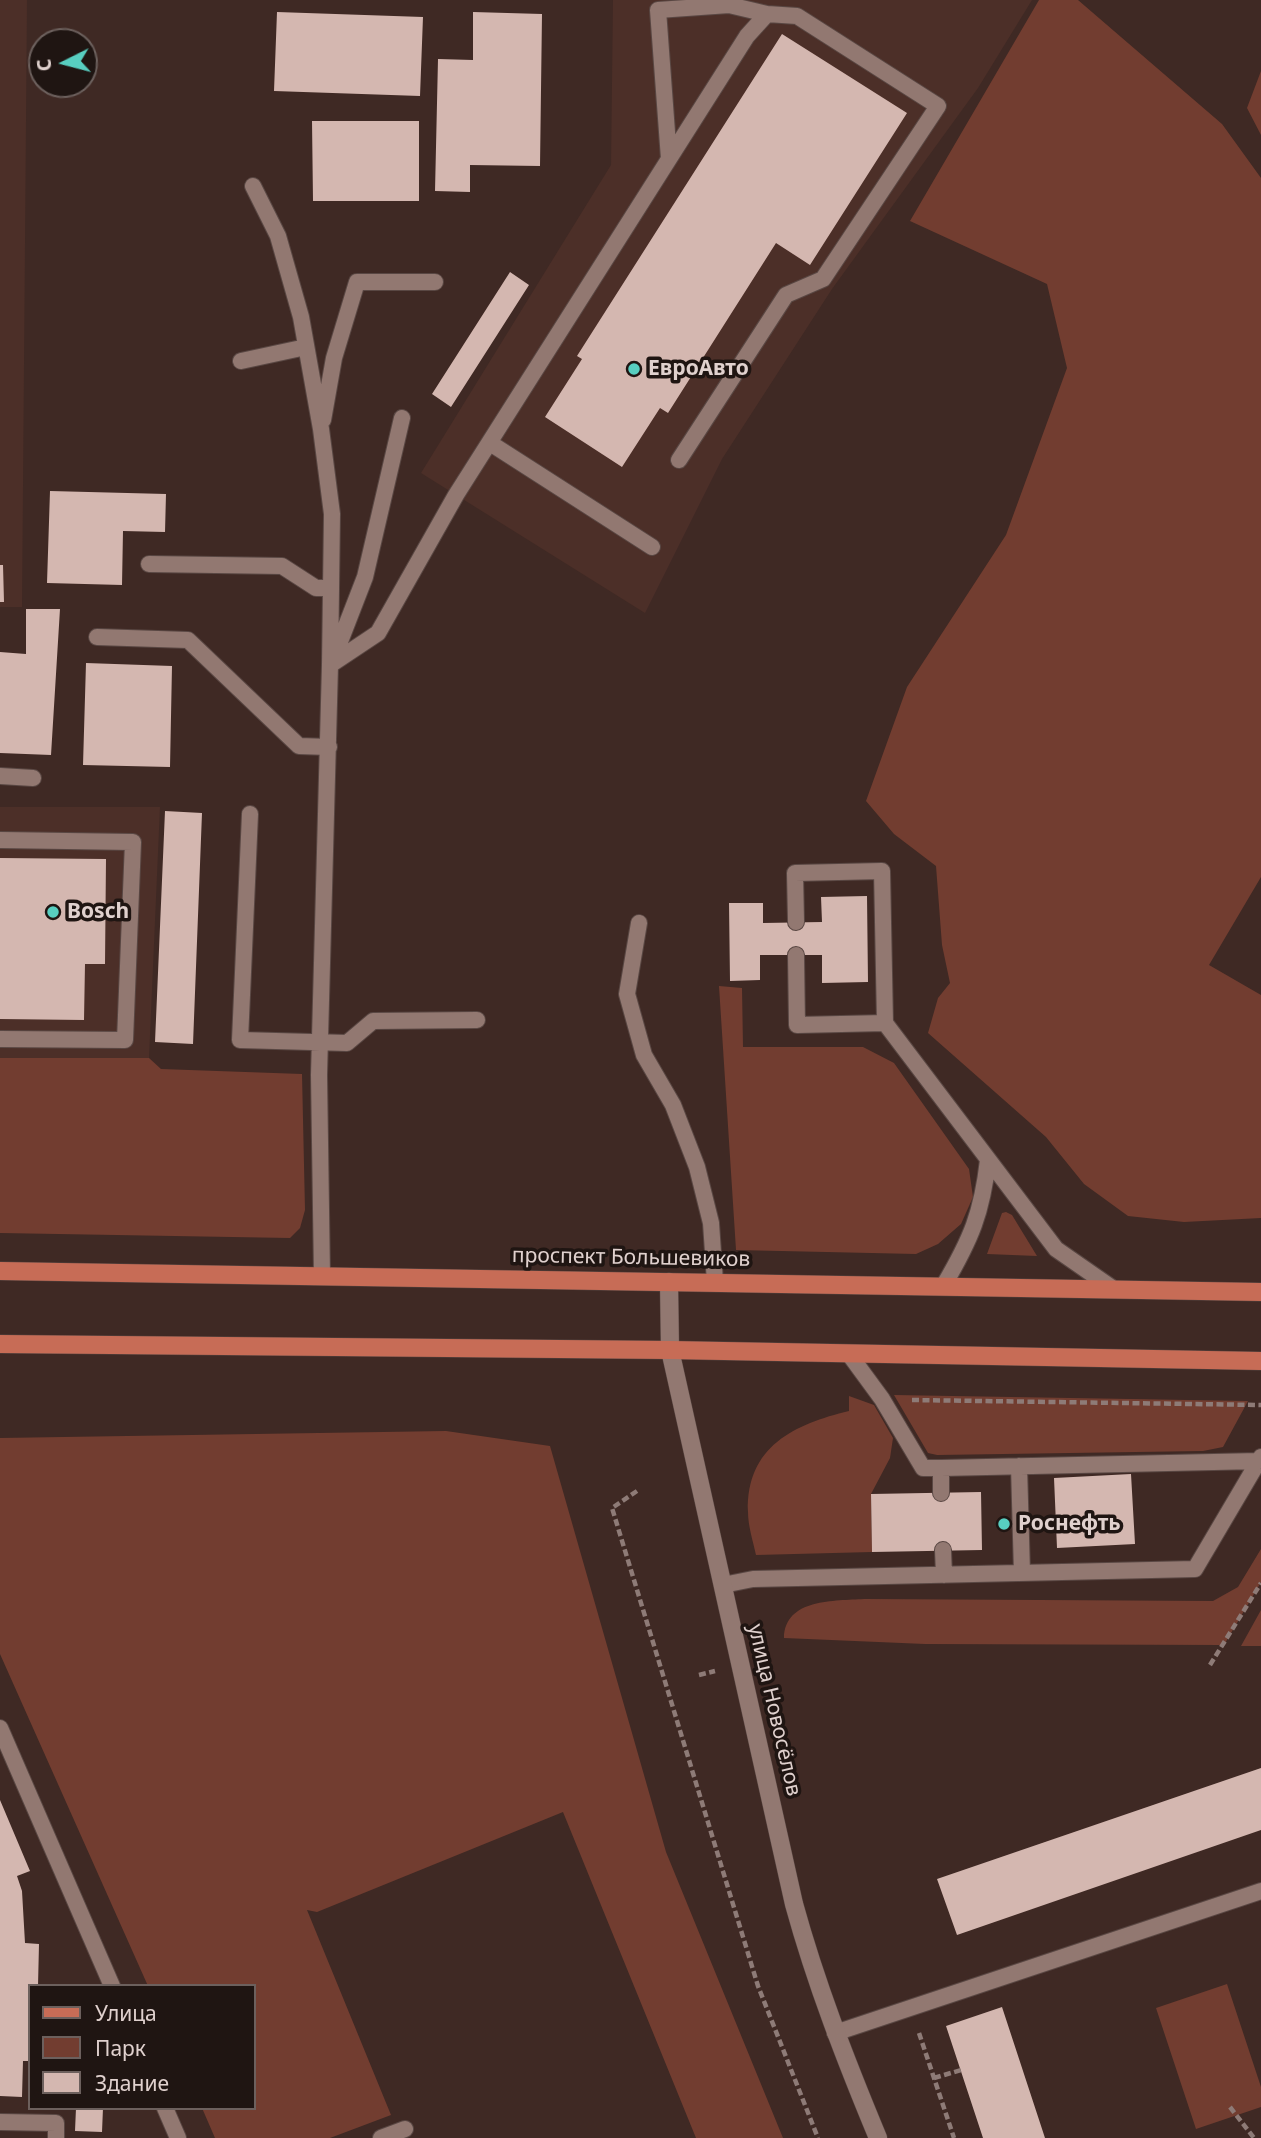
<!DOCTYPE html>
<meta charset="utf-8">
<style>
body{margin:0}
#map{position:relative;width:1261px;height:2138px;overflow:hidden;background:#3f2924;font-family:"Noto Sans",sans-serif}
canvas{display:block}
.legend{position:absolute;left:28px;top:1984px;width:228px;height:126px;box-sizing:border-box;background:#1f1512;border:2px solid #6c605d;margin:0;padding:9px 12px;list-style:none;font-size:21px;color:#e0d1ce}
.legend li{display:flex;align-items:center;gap:14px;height:35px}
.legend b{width:35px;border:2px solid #6c605d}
.north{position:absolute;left:28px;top:28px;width:70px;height:70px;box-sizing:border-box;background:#1f1512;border:2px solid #6c605d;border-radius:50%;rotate:264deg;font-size:19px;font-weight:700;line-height:28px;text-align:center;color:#e0d1ce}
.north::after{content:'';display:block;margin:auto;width:24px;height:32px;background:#58cec0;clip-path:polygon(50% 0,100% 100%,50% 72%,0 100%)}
</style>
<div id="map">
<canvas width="1261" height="2138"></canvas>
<ul class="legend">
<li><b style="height:9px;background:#c76c56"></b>Улица</li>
<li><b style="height:19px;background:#723d30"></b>Парк</li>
<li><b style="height:19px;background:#d4b7b0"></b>Здание</li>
</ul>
<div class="north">С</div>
</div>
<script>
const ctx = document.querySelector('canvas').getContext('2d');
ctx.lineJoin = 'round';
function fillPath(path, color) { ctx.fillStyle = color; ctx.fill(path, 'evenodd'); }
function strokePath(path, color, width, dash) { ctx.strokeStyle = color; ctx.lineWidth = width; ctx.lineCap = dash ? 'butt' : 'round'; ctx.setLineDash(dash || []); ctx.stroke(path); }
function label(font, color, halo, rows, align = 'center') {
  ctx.font = font + ' "Noto Sans",sans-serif'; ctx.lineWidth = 7; ctx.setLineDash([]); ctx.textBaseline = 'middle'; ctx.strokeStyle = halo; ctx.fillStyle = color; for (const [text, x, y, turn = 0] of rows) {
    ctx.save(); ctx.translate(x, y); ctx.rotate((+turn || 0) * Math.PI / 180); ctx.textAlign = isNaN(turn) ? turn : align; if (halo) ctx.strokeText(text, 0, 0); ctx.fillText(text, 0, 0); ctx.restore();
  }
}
const built = new Path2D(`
 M0,0H27L22,607H0Z
 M613,0H1032L978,88L832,289L722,459L645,613L421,473L611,165Z
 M0,807H160L149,1058H0Z`);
const green = new Path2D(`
 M1039,0H1078L1222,124L1261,178V877L1209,965L1261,995V1218L1184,1222L1128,1216L1084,1184L1046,1137L928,1033L938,998L950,983L942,945L936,866L894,834L866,801L907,687L1006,535L1067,368L1047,284L910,221Z
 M1261,71V135L1247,108Z
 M719,986L742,988L743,1047H863L894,1063L969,1169L973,1197L961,1224L938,1244L916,1254L736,1250Z
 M0,1058H149L161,1069L302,1074L305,1210L300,1228L290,1238L0,1233Z
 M1006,1212L1012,1215L1037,1256L987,1254L1002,1213Z
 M894,1395L1248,1401L1223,1447L1203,1451L937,1455L928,1453Z
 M849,1396L874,1405L893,1438L890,1458L871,1494L872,1552L756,1555C753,1541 748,1526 748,1512C746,1446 795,1424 849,1411Z
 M446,1431L550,1446L666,1852L783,2138H696L563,1812L317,1912L307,1910L391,2115L330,2138H215L202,2108H254V1986H148L0,1654V1438Z
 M1261,1549V1582L1224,1645L925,1644L784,1638C785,1598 835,1601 864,1599L1213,1601L1238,1587Z
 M1261,1610V1646H1241Z
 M1227,1984L1261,2087V2107L1196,2129L1156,2008Z`);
const building = new Path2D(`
 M277,12L423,17L420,96L274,91Z
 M473,12L542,14L540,166L470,165V192L435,191L438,59L473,60Z
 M782,34L907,113L810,265L776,243L668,413L660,408L622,467L545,417L582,359L577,356Z
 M312,121H419V201H313Z
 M510,272L529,285L451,407L432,394Z
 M50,491L166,494L165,532L123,531L122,585L47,583Z
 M0,565H3L4,602H0Z
 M26,609H60L51,755L0,753V652L26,654Z
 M86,663L172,666L170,767L83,765Z
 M165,811L202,813L193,1044L155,1042Z
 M0,858L106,859L105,964H85L84,1020L0,1019Z
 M867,896L868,982L822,983V955H760V980L730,981L729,903H763V923L822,922L821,897Z
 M1131,1474L1135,1544L1057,1548L1054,1478Z
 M981,1492L982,1550L872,1552L871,1494Z
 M1261,1768V1830L957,1935L937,1879Z
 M0,1800L30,1871L17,1876L22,1891L25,1943L39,1944L38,1986H30V2061H23L22,2097L0,2096Z
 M1002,2007L1045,2138H983L946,2026Z
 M76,2108H103L102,2132L75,2131Z`);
const path = new Path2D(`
 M912,1400L1261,1405
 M637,1491L612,1508L758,1986L818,2138
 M1210,1665L1261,1583
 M699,1675L715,1671
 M919,2033L954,2138
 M934,2078L961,2070
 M1230,2107L1254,2138`);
const lane = new Path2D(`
 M669,159L747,36L767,14
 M253,186L278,236L301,317L321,429L332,514L330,665
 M241,361L306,347
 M323,420L334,358L357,282H435
 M490,443L652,547
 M149,564L282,566L316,588H331
 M97,637L188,640L299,746L329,747
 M334,657L365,577L402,418
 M0,776L33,778
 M250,814L240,1040L347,1043L373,1021L477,1020
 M0,840L133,842L125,1040L0,1039
 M796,922L795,873L882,871L885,1023L797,1025L796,955
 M639,923L627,994L644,1055L673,1105L697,1167L711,1223L715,1282
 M885,1023L1056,1249L1115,1290
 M322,1276L319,1075L330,665L378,633L456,495L669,159L658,10L729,5L767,14L797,16L938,106L823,279L786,295L679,460
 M944,1285C971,1239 982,1213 988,1160
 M849,1354L882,1399L923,1468H941V1493
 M1019,1466L1022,1573
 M941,1468L1259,1461
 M943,1550L944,1575
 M723,1585L753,1579L1195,1569L1261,1457
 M0,1728L112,1986
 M835,2033L1261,1891
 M165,2108L178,2138
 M0,2122L56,2123V2138
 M381,2138L405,2129`);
const street = new Path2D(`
 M669,1282L670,1350L794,1904C816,1984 846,2061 878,2138`);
const primary = new Path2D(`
 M0,1271L1261,1292
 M0,1344L670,1350L1261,1361`);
const markers = [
 [634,369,7,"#58cec0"],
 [53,912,7,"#58cec0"],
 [1004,1524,7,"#58cec0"]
];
const poiNames = [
 ["ЕвроАвто",648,369],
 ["Bosch",67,912],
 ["Роснефть",1018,1524]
];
const streetNames = [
 ["проспект Большевиков",631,1258,1],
 ["улица Новосёлов",774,1710,77]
];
fillPath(built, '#4c2f28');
fillPath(green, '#723d30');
fillPath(building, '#d4b7b0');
strokePath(lane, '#594743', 18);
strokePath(street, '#594743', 19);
strokePath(primary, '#594743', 19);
strokePath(path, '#8e7b77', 4.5, [7, 3.5]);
strokePath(lane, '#927871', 16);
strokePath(street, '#927871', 18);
strokePath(primary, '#c76c56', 18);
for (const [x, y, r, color] of markers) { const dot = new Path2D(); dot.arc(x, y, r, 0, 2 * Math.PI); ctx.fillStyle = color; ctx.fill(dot); strokePath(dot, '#1f1512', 2.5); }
label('bold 21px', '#e0d1ce', '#1f1512', poiNames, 'left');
label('21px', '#e0d1ce', '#1f1512', streetNames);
</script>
